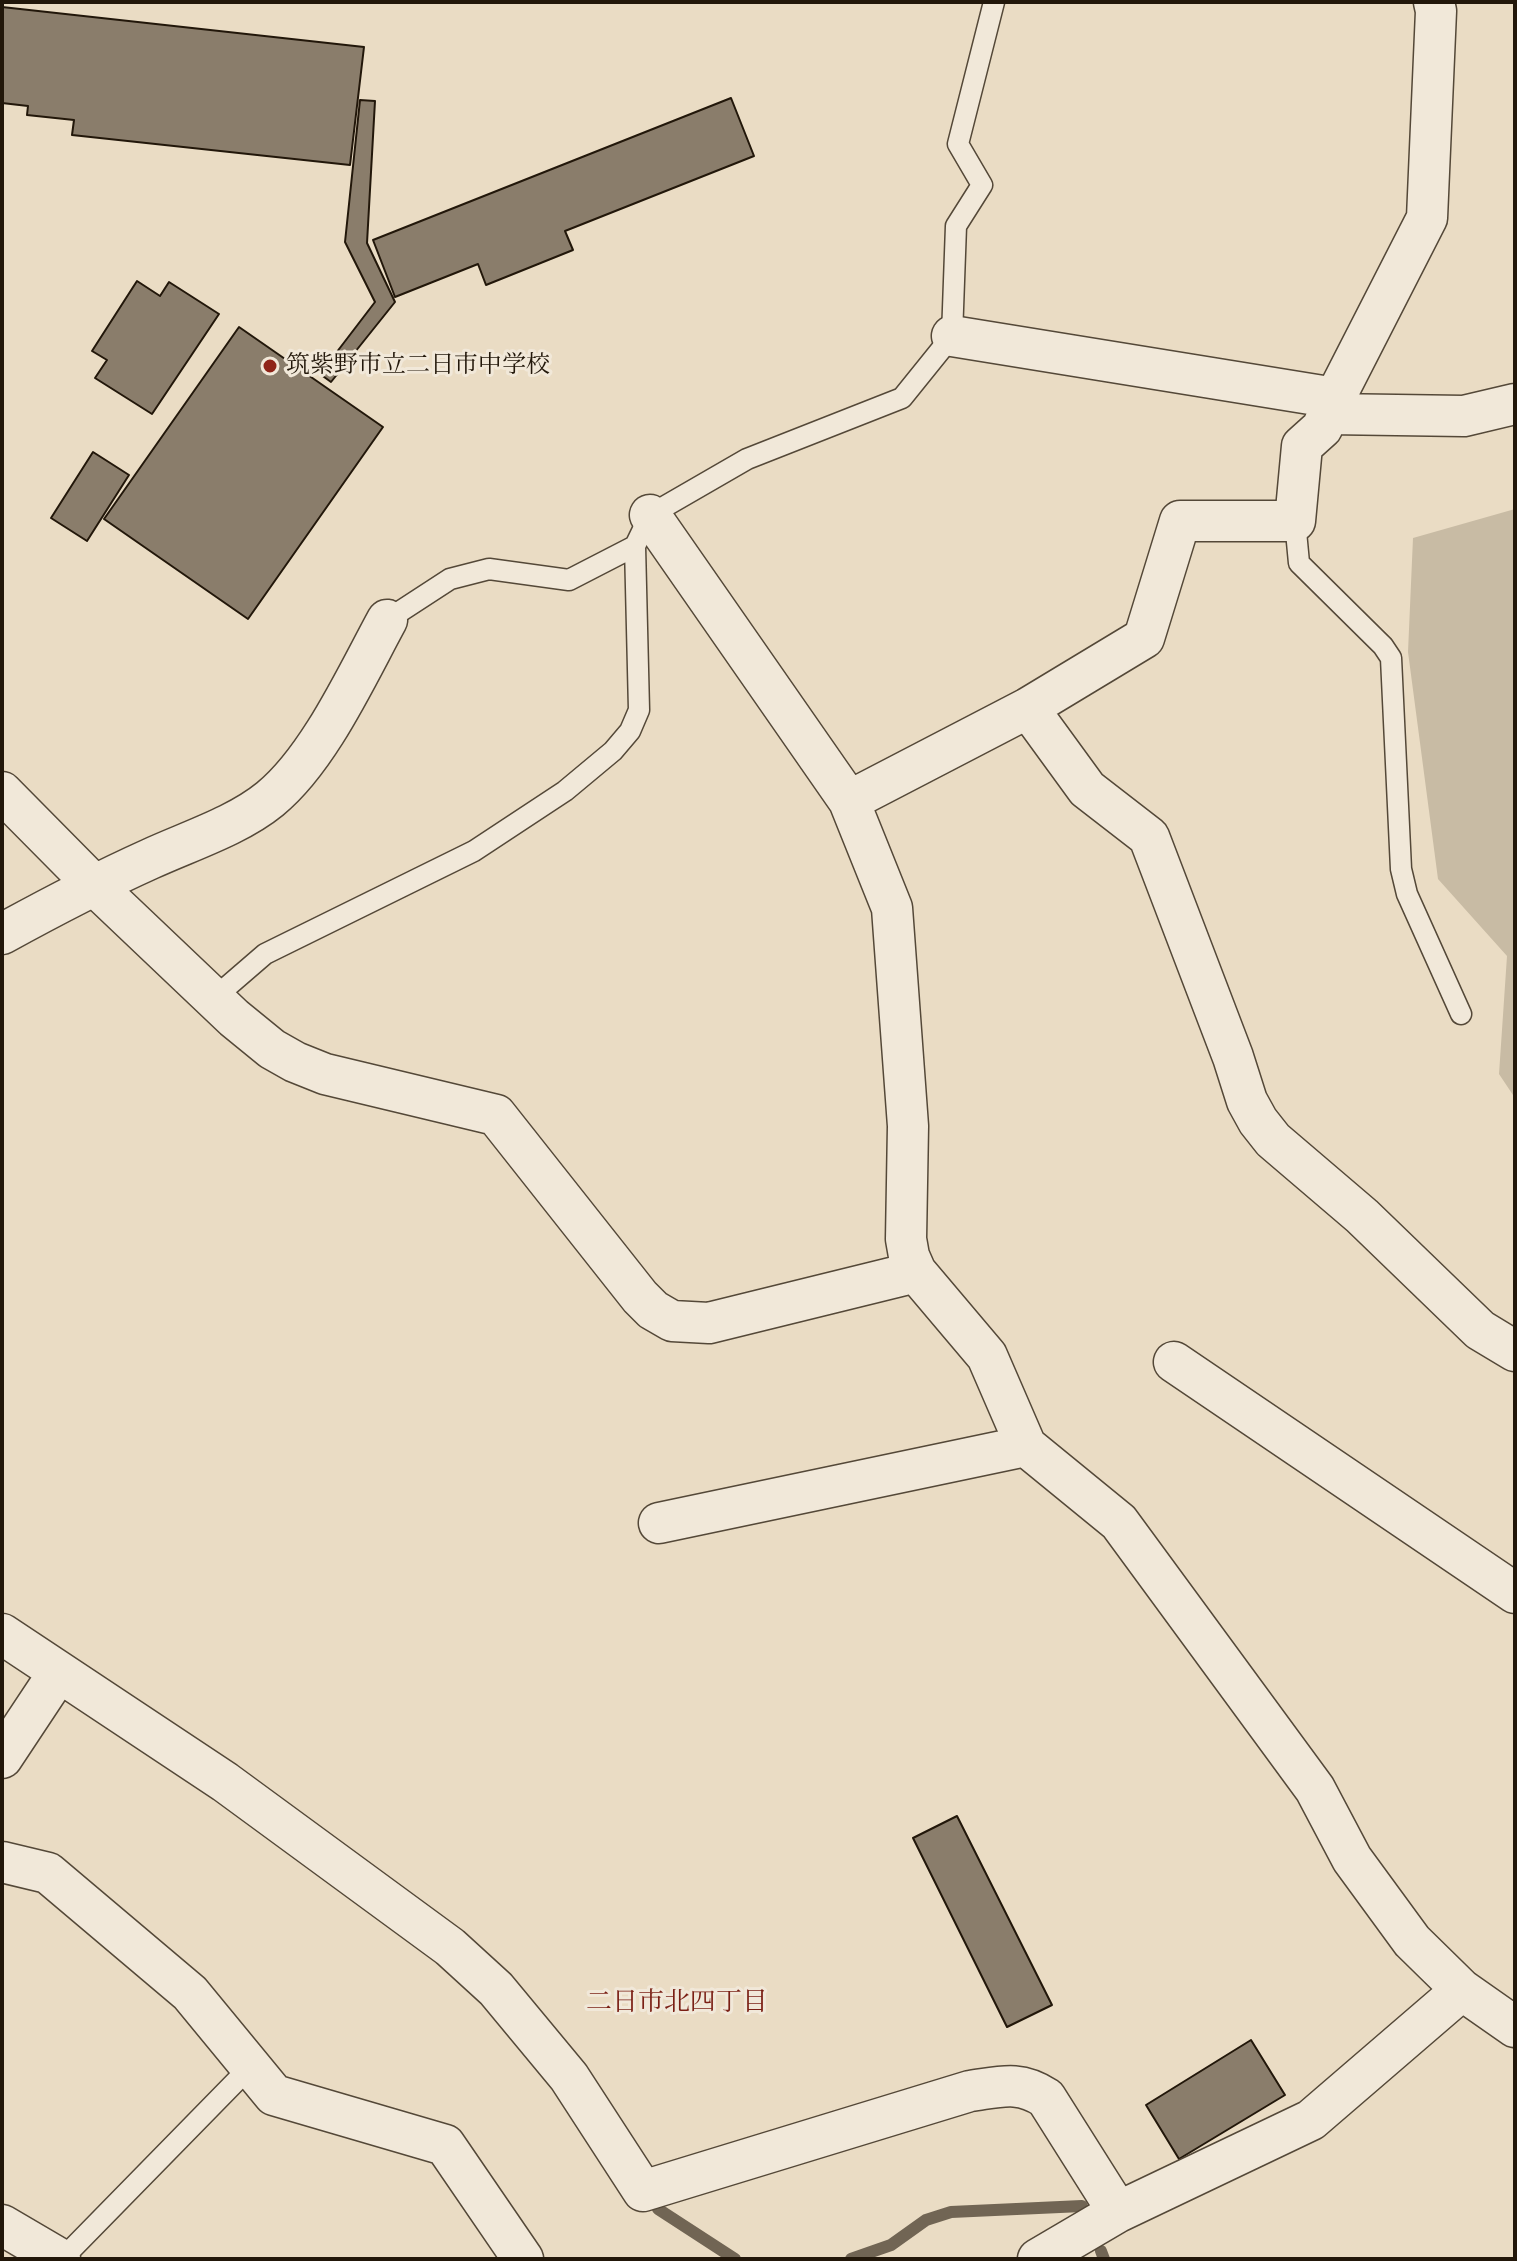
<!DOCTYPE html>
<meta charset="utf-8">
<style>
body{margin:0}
#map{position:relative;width:1517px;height:2261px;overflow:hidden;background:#eadcc4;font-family:Alegreya,serif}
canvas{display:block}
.frame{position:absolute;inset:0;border:4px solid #22170a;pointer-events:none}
</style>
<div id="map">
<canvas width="1517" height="2261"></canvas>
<div class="frame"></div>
</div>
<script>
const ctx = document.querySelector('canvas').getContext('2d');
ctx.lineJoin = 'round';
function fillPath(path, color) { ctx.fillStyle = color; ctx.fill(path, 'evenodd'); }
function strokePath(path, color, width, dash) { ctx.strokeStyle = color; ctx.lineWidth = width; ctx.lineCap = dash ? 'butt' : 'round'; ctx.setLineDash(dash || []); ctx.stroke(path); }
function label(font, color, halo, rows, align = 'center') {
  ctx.font = font + ' Alegreya,"Noto Serif JP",serif'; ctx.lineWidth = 6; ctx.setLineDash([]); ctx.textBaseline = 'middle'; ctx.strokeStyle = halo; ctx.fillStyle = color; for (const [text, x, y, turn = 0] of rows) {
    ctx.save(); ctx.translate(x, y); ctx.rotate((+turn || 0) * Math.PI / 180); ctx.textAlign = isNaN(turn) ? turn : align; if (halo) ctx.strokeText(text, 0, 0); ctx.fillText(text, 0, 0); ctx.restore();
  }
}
const green = new Path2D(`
 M1515,509V1098L1499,1074L1507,956L1438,879L1408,652L1413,538Z`);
const stream = new Path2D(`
 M658,2209L735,2259
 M1101,2251L1104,2259
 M851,2259L891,2245L926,2220L951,2212L1082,2206`);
const building = new Path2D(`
 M2,7L364,47L350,165L72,135L74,120L27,115L28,106L2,103Z
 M731,98L754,156L565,231L573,250L486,285L478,264L395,297L373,240Z
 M360,100L375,101L367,243L395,302L331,382L320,374L375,302L345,242Z
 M137,281L160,296L169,282L219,314L152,414L95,378L107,360L92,351Z
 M239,327L383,427L248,619L104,519Z
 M93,452L129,475L87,541L51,518Z
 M957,1816L1052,2005L1007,2027L913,1838Z
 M1251,2040L1285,2095L1179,2159L1146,2105Z`);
const service = new Path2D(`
 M1295,521L1299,563L1383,646L1391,658L1401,869L1407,894L1461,1014
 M387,620L450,579L489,569L569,580L635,546
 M214,998L265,954L474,851L565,791L613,751L630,731L639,710L635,546L650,515L747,459L902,398L952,336L956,226L982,185L958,144L994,2
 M62,2259L250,2067`);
const minor = new Path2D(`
 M952,336L1335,398
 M1329,414L1464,416L1515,404
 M650,515L849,801L892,908L908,1126L906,1239L909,1256L916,1272L987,1356L1026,1446L1119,1522L1315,1789L1352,1859L1412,1941L1462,1990L1515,2027
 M1028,708L1087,789L1149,837L1233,1057L1247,1101L1258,1121L1273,1140L1362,1216L1480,1330L1515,1351
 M2,792L93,884L234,1018L272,1049L295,1062L325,1074L496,1115L640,1297L653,1310L672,1321L709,1323L916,1272
 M849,801L1028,708L1144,638L1180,521H1295L1302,446L1322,428L1335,398L1427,218L1436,11L1434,2
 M2,934C51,907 99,882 150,859C189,841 237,826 270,799C319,759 357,675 387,620
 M1174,1362L1515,1593
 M659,1523L1026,1446
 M2,1634L225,1782L450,1947L496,1989L569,2077L643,2191L970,2091C1000,2087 1019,2080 1046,2098L1118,2212
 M2,1758L59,1672
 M2,1862L48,1873L190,1993L274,2095L445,2145L523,2259
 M2,2225L60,2259
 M1038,2259L1118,2212L1311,2120L1462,1990`);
const markers = [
 [270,366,8,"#8f2418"]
];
const poiNames = [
 ["筑紫野市立二日市中学校",286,366]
];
const neighbourhoodNames = [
 ["二日市北四丁目",677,2004]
];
fillPath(green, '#c8bba4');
strokePath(stream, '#716554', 12);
fillPath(building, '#8a7d6b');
strokePath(building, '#22170a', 2);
strokePath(service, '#544838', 23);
strokePath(minor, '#544838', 43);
strokePath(service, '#f1e8d9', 20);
strokePath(minor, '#f1e8d9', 40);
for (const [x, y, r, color] of markers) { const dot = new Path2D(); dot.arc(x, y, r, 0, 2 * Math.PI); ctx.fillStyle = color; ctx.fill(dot); strokePath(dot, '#f1e8d9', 3); }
label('24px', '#22170a', '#f1e8d9', poiNames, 'left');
label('26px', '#7a1f14', '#f1e8d9', neighbourhoodNames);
</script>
